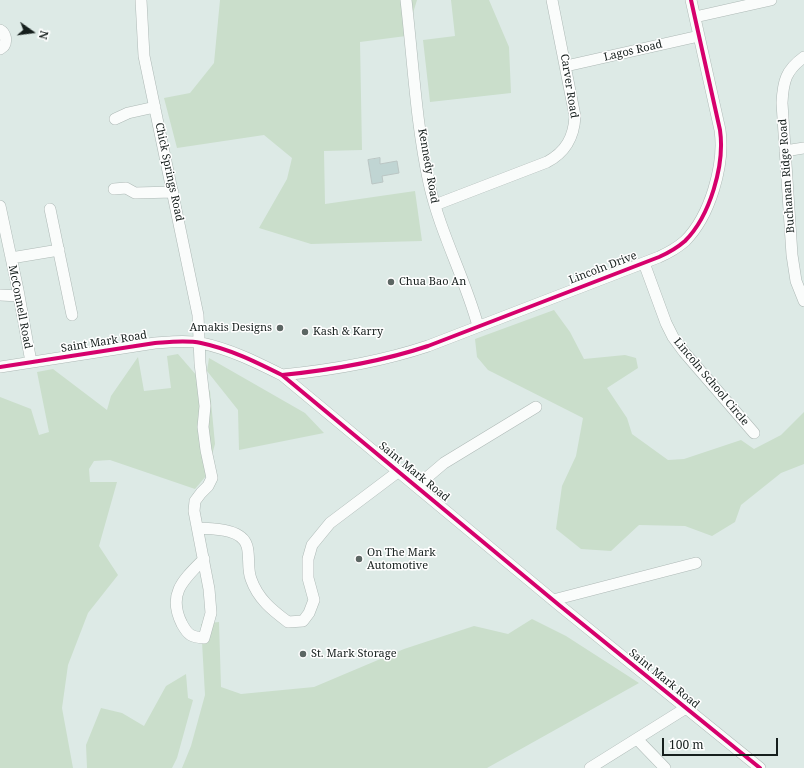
<!DOCTYPE html>
<style>
body{margin:0}
#map{position:relative;width:804px;height:768px;overflow:hidden;background:#ddeae6;font-family:"Noto Serif",serif}
canvas{display:block}
.north{position:absolute;left:12px;top:12px;width:40px;height:40px;-webkit-text-stroke:3px #fff;paint-order:stroke;rotate:104deg;font-size:11px;font-weight:700;line-height:16px;text-align:center;color:#161f1d}
.north::after{content:'';display:block;margin:auto;width:14px;height:18px;background:#161f1d;clip-path:polygon(50% 0,100% 100%,50% 72%,0 100%)}
.scale{position:absolute;left:662px;top:738px;width:116px;height:18px;box-sizing:border-box;border:2px solid #161f1d;border-top:0;padding-left:5px;font-size:12px;line-height:14px;white-space:nowrap;color:#161f1d;-webkit-text-stroke:3px #fff;paint-order:stroke}
</style>
<div id="map">
<canvas width="804" height="768"></canvas>
<div class="north">N</div>
<div class="scale">100 m</div>
</div>
<script>
const ctx = document.querySelector('canvas').getContext('2d');
ctx.lineJoin = 'round';
function fillPath(path, color) { ctx.fillStyle = color; ctx.fill(path, 'evenodd'); }
function strokePath(path, color, width, dash) { ctx.strokeStyle = color; ctx.lineWidth = width; ctx.lineCap = dash ? 'butt' : 'round'; ctx.setLineDash(dash || []); ctx.stroke(path); }
function label(font, color, halo, rows, align = 'center') {
  ctx.font = font + ' "Noto Serif",serif'; ctx.lineWidth = 3; ctx.setLineDash([]); ctx.textBaseline = 'middle'; ctx.strokeStyle = halo; ctx.fillStyle = color; for (const [text, x, y, turn = 0] of rows) {
    ctx.save(); ctx.translate(x, y); ctx.rotate((+turn || 0) * Math.PI / 180); ctx.textAlign = isNaN(turn) ? turn : align; if (halo) ctx.strokeText(text, 0, 0); ctx.fillText(text, 0, 0); ctx.restore();
  }
}
const green = new Path2D(`
 M220,0H417L406,36L360,42L362,150L324,151L325,204L415,191L422,241L311,244L259,228L287,179L292,158L264,135L177,148L164,98L190,93L214,63Z
 M451,0H489L509,47L511,93L430,102L423,40L455,36Z
 M554,310L570,332L584,359L625,355L636,358L638,368L607,388L627,418L632,434L668,460L684,459L741,440L754,449L781,435L804,412V464L781,473L741,505L735,522L712,536L685,526L639,525L611,551L581,549L556,529L562,486L576,456L583,418L488,370L477,357L475,339Z
 M178,354L210,391L215,444L206,476L195,489L110,460L94,461L89,469L90,482H117L99,546L118,575L88,613L68,665L62,708L73,768H0V397L31,409L39,435L49,432L37,372L53,369L107,410L111,396L138,357L144,391L171,388L167,356Z
 M209,358L305,413L324,433L239,450L238,410L207,371Z
 M532,619L566,636L639,683L487,768H182L191,746L205,695L201,624L219,622L221,687L241,694L314,687L404,649L474,626L508,634Z
 M186,674L188,698L193,700L177,758L172,768H87L86,745L101,708L122,713L144,726L166,686Z`);
const building = new Path2D(`
 M380,158V164L397,161L399,173L382,176L383,182L372,184L368,160Z`);
const minor = new Path2D(`
 M141,0L144,56L198,315L200,363L205,406L203,427L206,450L212,478L208,486L201,493L195,501L194,511L209,589L211,613L204,638C191,637 188,635 182,624C167,594 183,580 204,559
 M406,0C413,60 416,124 429,183C440,233 465,278 478,326
 M695,17L771,0
 M0,30C6,33 7,41 4,46L0,49
 M804,57C786,70 783,81 782,103L792,255L796,281L804,301
 M566,66L699,36
 M115,119L128,113L155,107
 M785,151L804,148
 M114,189L126,188L135,193L173,192
 M435,205L547,162C566,152 574,137 575,116L552,0
 M0,206L18,290L31,362
 M50,209L72,315
 M11,258L59,250
 M644,263L666,323L673,337L684,352L754,433
 M0,295L19,296
 M0,367L155,343C170,342 186,340 201,343C230,349 256,362 282,375L559,605L760,768
 M282,375C332,370 380,362 428,346L659,257C668,253 677,248 685,241C710,216 725,165 720,130L691,0
 M417,486L444,463L536,407
 M198,528C212,529 242,528 247,546C250,556 247,569 251,579C258,599 272,610 288,622L303,621L309,613L314,600L308,578V559L312,545L330,523L399,471
 M553,600L696,563
 M637,739L665,768
 M590,768L686,708`);
const cycleway = new Path2D(`
 M0,367L155,343C170,342 186,340 201,343C230,349 256,362 282,375L559,605L760,768
 M282,375C332,370 380,362 428,346L659,257C668,253 677,248 685,241C710,216 725,165 720,130L691,0`);
const markers = [
 [391,282,4,"#5c6663"],
 [280,328,4,"#5c6663"],
 [305,332,4,"#5c6663"],
 [359,559,4,"#5c6663"],
 [303,654,4,"#5c6663"]
];
const streetNames = [
 ["Lagos Road",633,51,-13],
 ["Carver Road",569,86,81],
 ["Kennedy Road",428,166,80],
 ["Chick Springs Road",169,172,78],
 ["Buchanan Ridge Road",787,176,-94],
 ["Lincoln Drive",603,268,-21],
 ["McConnell Road",20,307,79],
 ["Saint Mark Road",104,342,-9],
 ["Lincoln School Circle",711,382,50],
 ["Saint Mark Road",414,472,39],
 ["Saint Mark Road",664,679,39]
];
const poiNames = [
 ["Chua Bao An",399,282],
 ["Amakis Designs",272,328,"right"],
 ["Kash & Karry",313,332],
 ["On The Mark",367,553],
 ["Automotive",367,566],
 ["St. Mark Storage",311,654]
];
fillPath(green, '#cadecb');
fillPath(building, '#c0d5d3');
strokePath(building, '#bac5c3', 1);
strokePath(minor, '#aeb9b6', 12);
strokePath(minor, '#fafcfb', 11);
strokePath(cycleway, '#d6006c', 4);
for (const [x, y, r, color] of markers) { const dot = new Path2D(); dot.arc(x, y, r, 0, 2 * Math.PI); ctx.fillStyle = color; ctx.fill(dot); strokePath(dot, '#fff', 1.5); }
label('11px', '#161f1d', '#fff', streetNames);
label('11px', '#161f1d', '#fff', poiNames, 'left');
</script>
